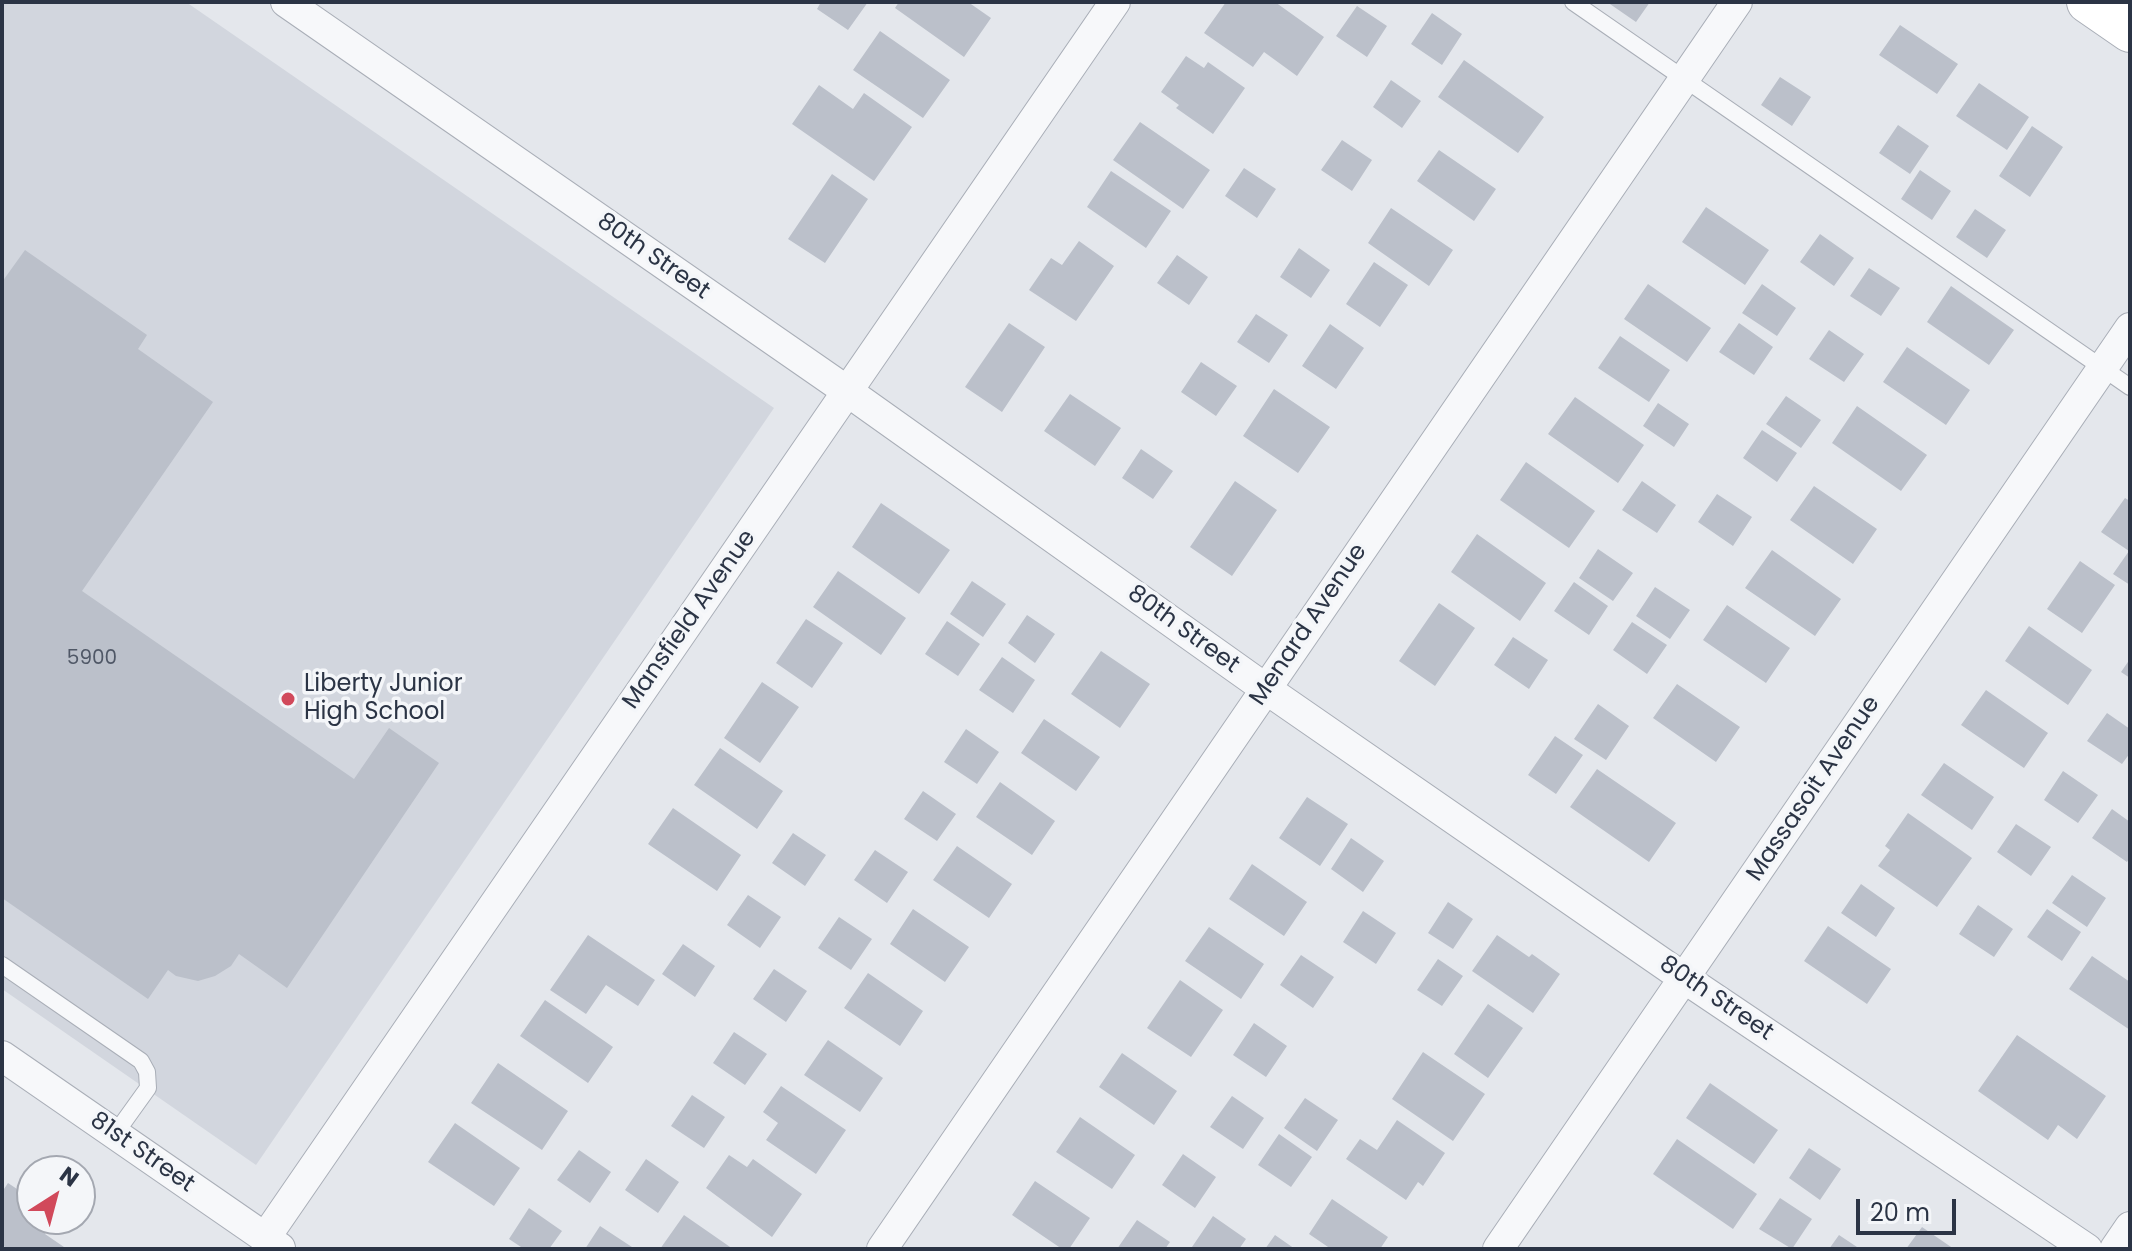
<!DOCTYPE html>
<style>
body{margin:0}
#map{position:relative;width:2132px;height:1251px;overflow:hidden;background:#e4e7ec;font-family:Poppins,sans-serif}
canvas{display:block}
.frame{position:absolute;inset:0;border:4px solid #2b3445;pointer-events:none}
.north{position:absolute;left:16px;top:1155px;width:80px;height:80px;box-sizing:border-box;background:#f4f6f9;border:2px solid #a4a8b1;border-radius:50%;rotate:36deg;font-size:22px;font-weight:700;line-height:32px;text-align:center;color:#2b3445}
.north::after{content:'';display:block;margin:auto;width:28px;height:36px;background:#d1495b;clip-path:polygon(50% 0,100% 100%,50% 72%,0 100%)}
.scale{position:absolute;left:1856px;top:1199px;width:100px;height:36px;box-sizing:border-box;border:4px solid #2b3445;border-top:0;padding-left:10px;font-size:24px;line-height:28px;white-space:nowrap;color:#2b3445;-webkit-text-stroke:6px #f4f6f9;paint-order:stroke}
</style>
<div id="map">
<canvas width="2132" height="1251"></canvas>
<div class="frame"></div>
<div class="north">N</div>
<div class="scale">20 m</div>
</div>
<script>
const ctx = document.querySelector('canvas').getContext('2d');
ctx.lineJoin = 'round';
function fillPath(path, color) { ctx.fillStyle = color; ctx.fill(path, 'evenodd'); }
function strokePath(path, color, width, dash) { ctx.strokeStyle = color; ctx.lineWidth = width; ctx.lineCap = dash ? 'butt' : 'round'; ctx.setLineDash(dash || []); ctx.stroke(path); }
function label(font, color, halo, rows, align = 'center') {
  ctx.font = font + ' Poppins,sans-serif'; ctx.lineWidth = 7; ctx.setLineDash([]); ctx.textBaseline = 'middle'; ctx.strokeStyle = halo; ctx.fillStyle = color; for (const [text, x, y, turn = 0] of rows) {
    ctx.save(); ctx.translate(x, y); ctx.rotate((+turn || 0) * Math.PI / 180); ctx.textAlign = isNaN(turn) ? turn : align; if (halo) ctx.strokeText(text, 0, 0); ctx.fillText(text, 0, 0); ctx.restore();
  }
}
const built = new Path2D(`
 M2,2H186L774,408L256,1165L2,989Z`);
const building = new Path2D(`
 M821,2H868L848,30L817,9Z
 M899,2H968L991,18L964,57L895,8Z
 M1226,2H1275L1324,37L1297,76L1264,52L1253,67L1204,33Z
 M1607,2H1650L1636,22Z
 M1357,6L1387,26L1367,57L1336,36Z
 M1432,13L1462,34L1442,65L1411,44Z
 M1900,25L1958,64L1937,94L1879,55Z
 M880,31L950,80L923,118L853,70Z
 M1186,56L1204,68L1208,62L1245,88L1213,134L1176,108L1179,105L1161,92Z
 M1464,60L1544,117L1518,153L1438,97Z
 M1780,77L1811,97L1792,126L1761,105Z
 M1391,80L1421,101L1402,128L1373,107Z
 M1979,83L2029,117L2007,150L1956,116Z
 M819,85L853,109L864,93L912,127L874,181L792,124Z
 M1140,122L1210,170L1183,209L1113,160Z
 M1898,125L1929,146L1910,174L1879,153Z
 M2032,126L2063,147L2030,197L1999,176Z
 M1342,140L1372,160L1352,191L1321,170Z
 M1439,150L1496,189L1474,221L1417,181Z
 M1244,168L1276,189L1257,218L1225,196Z
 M1920,170L1951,191L1932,220L1901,199Z
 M1111,171L1171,211L1146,248L1087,207Z
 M832,174L868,199L825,263L788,239Z
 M1706,207L1769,250L1745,285L1682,242Z
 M1391,208L1453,250L1429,286L1368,243Z
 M1975,209L2006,230L1987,258L1956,237Z
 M1820,234L1854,258L1834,286L1800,262Z
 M1079,241L1114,266L1076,321L1029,290L1051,258L1062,265Z
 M1299,248L1330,270L1311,298L1280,277Z
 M25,250L147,335L138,349L213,402L82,591L354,779L389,728L439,763L287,988L239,954L231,966L215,976L198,981L176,976L168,970L148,999L2,898V282Z
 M1177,255L1208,277L1189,305L1157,283Z
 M1374,262L1408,285L1380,327L1346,304Z
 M1869,268L1900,288L1881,316L1850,296Z
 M1648,284L1711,328L1687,362L1624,319Z
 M1762,284L1796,308L1777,336L1742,313Z
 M1951,286L2014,330L1989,365L1927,322Z
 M1256,314L1288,335L1269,363L1237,342Z
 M1009,323L1045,347L1002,412L965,387Z
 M1739,323L1773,347L1754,375L1719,352Z
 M1330,324L1364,348L1336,389L1302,366Z
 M1829,330L1864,354L1844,382L1809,359Z
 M1620,336L1670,370L1649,402L1598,368Z
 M1907,347L1970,390L1946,425L1883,382Z
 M1201,362L1237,386L1216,416L1181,392Z
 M1274,389L1330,427L1298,473L1243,436Z
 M1070,394L1121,428L1095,466L1044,431Z
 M1786,396L1821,420L1801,448L1766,424Z
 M1575,397L1644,445L1618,483L1548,434Z
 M1658,403L1689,424L1674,447L1643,426Z
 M1857,406L1927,455L1901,491L1832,443Z
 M1762,430L1797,453L1777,482L1743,458Z
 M1141,449L1173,471L1153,499L1122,478Z
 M1526,462L1595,511L1569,548L1500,500Z
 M1235,481L1277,510L1232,576L1190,547Z
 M1642,481L1676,505L1657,533L1622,510Z
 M1814,486L1877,529L1853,564L1790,520Z
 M1717,494L1752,517L1733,546L1698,522Z
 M2125,498L2130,501V585L2113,574L2129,551L2101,532Z
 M881,503L950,550L919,594L852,547Z
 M1477,534L1546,583L1520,621L1451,572Z
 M1598,549L1633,573L1613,601L1579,578Z
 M1772,550L1841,599L1815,636L1745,588Z
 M2080,561L2115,585L2082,633L2047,609Z
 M838,571L906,618L881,655L813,607Z
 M972,581L1006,604L983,637L950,614Z
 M1574,582L1608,606L1589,635L1554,611Z
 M1655,587L1690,610L1670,639L1636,616Z
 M1439,603L1475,628L1435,686L1399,661Z
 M1727,605L1790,648L1766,683L1703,640Z
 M1027,615L1055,634L1035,663L1008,643Z
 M806,619L843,643L812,688L776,663Z
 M947,621L980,644L958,676L925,654Z
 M1632,622L1667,645L1647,674L1613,650Z
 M2029,626L2092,670L2068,705L2005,661Z
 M1513,637L1548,660L1529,689L1494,665Z
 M1101,651L1150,684L1120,728L1071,694Z
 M1002,657L1035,680L1013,713L979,690Z
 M2130,659V678L2121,672Z
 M762,682L799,707L760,763L724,738Z
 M1677,684L1740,727L1716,762L1653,718Z
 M1986,690L2048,733L2024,768L1961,725Z
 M1598,704L1629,726L1606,760L1574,739Z
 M2107,713L2130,729V753L2122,764L2087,741Z
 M1044,719L1100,757L1076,791L1021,753Z
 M966,729L999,752L977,784L944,762Z
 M1555,736L1583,755L1556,794L1528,775Z
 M720,748L783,791L757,829L694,785Z
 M1944,763L1994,797L1972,830L1921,795Z
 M1597,769L1676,823L1649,862L1570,807Z
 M2063,771L2098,795L2078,823L2044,800Z
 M1000,782L1055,821L1032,855L976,817Z
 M923,791L956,814L937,841L904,819Z
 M1307,797L1348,824L1320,866L1279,838Z
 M673,808L741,855L717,891L648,844Z
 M2112,809L2130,822V857L2127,862L2092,838Z
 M1908,813L1972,858L1937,907L1878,866L1890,850L1885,846Z
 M2016,824L2051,847L2031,876L1997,852Z
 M793,833L826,855L805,886L772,863Z
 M1351,838L1384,861L1363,892L1331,869Z
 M957,846L1012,884L989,918L933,880Z
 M875,850L908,872L887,903L854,880Z
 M1252,864L1307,902L1284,936L1229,899Z
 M2072,875L2106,898L2087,927L2052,903Z
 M1861,884L1895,908L1876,937L1841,913Z
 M748,895L781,917L760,948L727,925Z
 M1448,902L1473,919L1453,949L1428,933Z
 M1978,905L2013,929L1994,957L1959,934Z
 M913,909L969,947L945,982L890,944Z
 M2047,909L2081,932L2062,961L2027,937Z
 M1363,911L1396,933L1376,964L1343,942Z
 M839,917L872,939L851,970L818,948Z
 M1828,926L1891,969L1867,1004L1804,961Z
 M1209,927L1264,964L1241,999L1185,961Z
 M588,935L655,980L638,1006L606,985L586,1014L550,990Z
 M1497,935L1529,957L1532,954L1560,974L1533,1013L1472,971Z
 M683,944L715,966L695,997L662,974Z
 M1301,955L1334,977L1313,1008L1280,985Z
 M2092,956L2130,982V1030L2069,989Z
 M1438,959L1463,976L1442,1006L1417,990Z
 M774,969L807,991L786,1022L753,999Z
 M868,973L923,1011L900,1046L844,1008Z
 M1180,980L1223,1010L1191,1057L1147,1028Z
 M545,1000L613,1047L588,1083L520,1036Z
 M1488,1004L1523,1028L1488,1078L1454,1054Z
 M1254,1023L1287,1046L1266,1077L1233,1055Z
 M734,1032L767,1054L745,1085L713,1063Z
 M2017,1035L2106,1096L2077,1139L2058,1125L2048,1140L1978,1091Z
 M828,1040L883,1078L860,1112L804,1075Z
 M1423,1052L1485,1094L1453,1141L1392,1099Z
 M1122,1053L1177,1091L1154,1125L1099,1087Z
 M498,1063L568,1111L542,1150L471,1103Z
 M1710,1083L1778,1130L1754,1164L1686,1118Z
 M781,1086L846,1130L816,1174L766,1140L778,1123L763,1112Z
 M692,1095L725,1117L704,1148L671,1126Z
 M1232,1096L1264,1118L1243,1149L1210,1127Z
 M1305,1098L1338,1120L1317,1151L1284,1128Z
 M1080,1117L1135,1155L1112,1189L1056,1152Z
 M1397,1120L1445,1153L1423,1186L1418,1182L1406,1200L1346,1159L1360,1139L1377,1150Z
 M455,1123L520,1168L494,1206L428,1162Z
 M1279,1134L1312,1157L1291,1187L1258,1165Z
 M1677,1139L1757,1194L1733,1229L1653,1174Z
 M1809,1148L1841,1169L1820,1200L1789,1178Z
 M579,1150L611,1172L590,1203L557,1180Z
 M1183,1154L1216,1177L1195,1208L1162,1185Z
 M729,1155L747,1167L753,1159L802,1194L772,1237L706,1188Z
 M646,1159L679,1182L658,1213L625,1190Z
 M1035,1181L1090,1218L1069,1249H1062L1012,1215Z
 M8,1183L32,1199V1219H55L45,1234L64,1247L62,1249H8L2,1245V1192Z
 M1780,1198L1812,1219L1792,1249L1759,1229Z
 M1332,1199L1388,1237L1380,1249H1331L1309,1234Z
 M529,1208L562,1231L549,1249H524L509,1239Z
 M684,1215L733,1249H660Z
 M1213,1216L1246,1239L1239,1249L1192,1247Z
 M1137,1220L1170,1242L1165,1249H1117Z
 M600,1226L635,1249H585Z
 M1922,1227L1954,1249H1906Z
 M1275,1235L1295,1249H1265Z
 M1839,1235L1860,1249H1829Z`);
const service = new Path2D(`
 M1573,2L2130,387
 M2,965L141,1061L147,1072L148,1088L115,1134`);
const minor = new Path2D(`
 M286,2L847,391L1266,689L1684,978L2087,1249
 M2,1056L280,1248
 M265,1238L1115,2
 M882,1249L1737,2
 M1498,1249L2130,328
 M2115,1249L2130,1227`);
const secondary = new Path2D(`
 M2088,2L2130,31`);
const markers = [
 [288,699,8,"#d1495b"]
];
const numberNames = [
 ["5900",92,659]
];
const streetNames = [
 ["80th Street",653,257,35],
 ["Mansfield Avenue",690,620,-55],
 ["Menard Avenue",1309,625,-56],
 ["80th Street",1183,630,36],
 ["Massasoit Avenue",1814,789,-56],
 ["80th Street",1716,999,34],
 ["81st Street",142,1153,35]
];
const poiNames = [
 ["Liberty Junior",304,685],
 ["High School",304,713]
];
fillPath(built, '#d2d6de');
fillPath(building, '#bbc0ca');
strokePath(service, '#a9aeb7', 18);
strokePath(minor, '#a9aeb7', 32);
strokePath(secondary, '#a9aeb7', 44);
strokePath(service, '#f7f8fa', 16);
strokePath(minor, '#f7f8fa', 30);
strokePath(secondary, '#fff', 42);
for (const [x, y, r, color] of markers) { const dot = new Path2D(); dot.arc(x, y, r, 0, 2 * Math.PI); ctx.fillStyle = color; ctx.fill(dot); strokePath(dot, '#f4f6f9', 3); }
label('20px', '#4f5766', null, numberNames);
label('24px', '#2b3445', '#f4f6f9', streetNames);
label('24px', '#2b3445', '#f4f6f9', poiNames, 'left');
</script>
